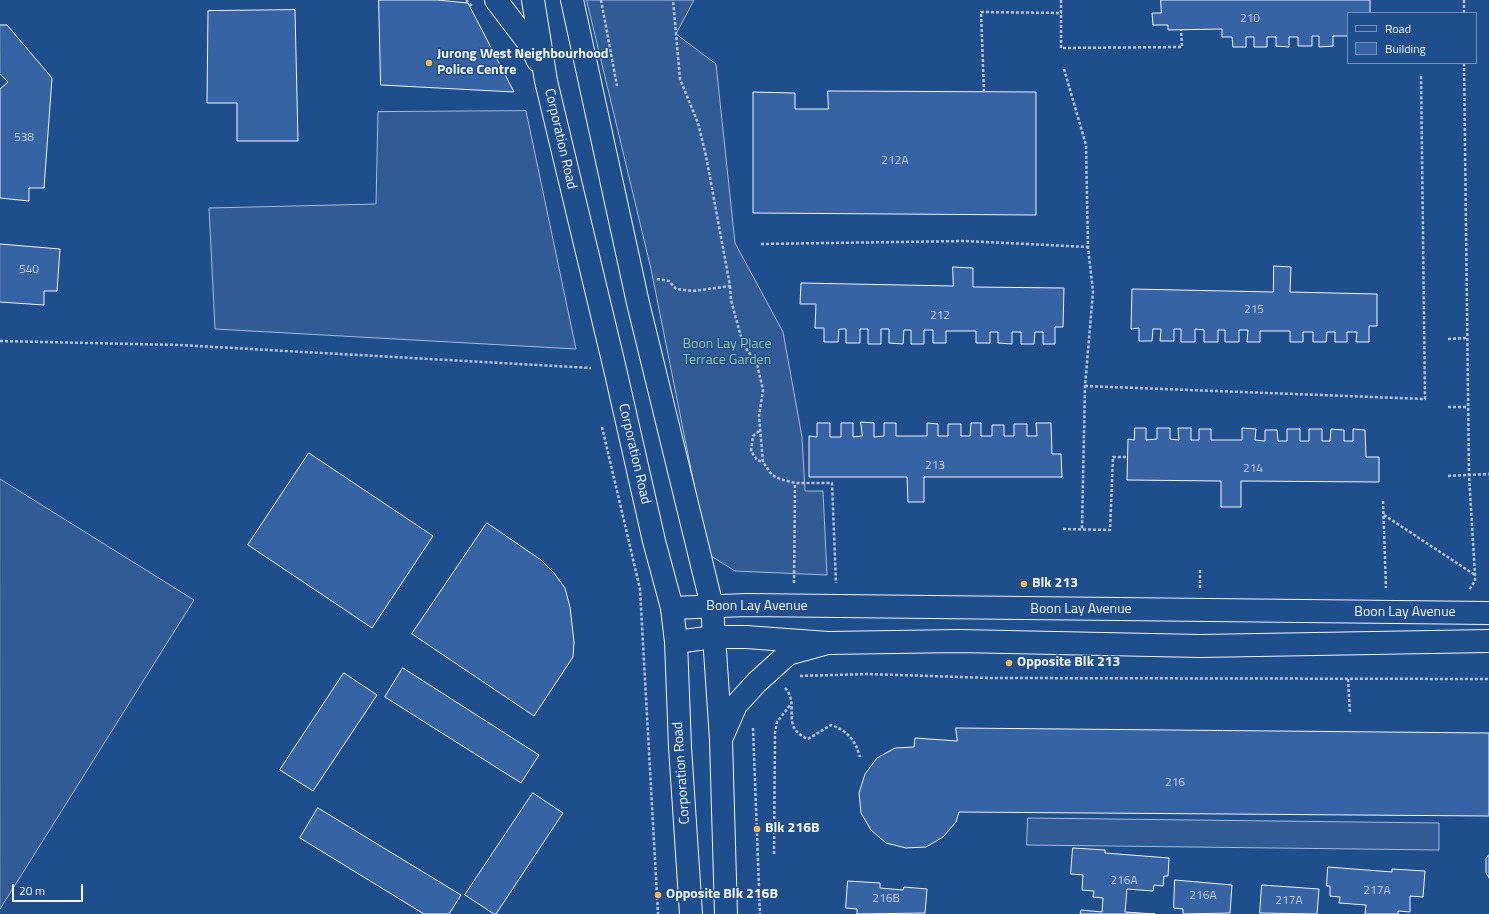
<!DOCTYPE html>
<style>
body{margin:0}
#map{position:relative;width:1489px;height:914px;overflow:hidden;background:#1f4e8c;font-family:"Titillium Web",sans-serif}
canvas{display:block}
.legend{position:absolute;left:1347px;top:12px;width:130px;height:52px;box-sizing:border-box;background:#1f4e8c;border:1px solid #7391ba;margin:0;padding:5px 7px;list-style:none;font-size:12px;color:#f2f6ff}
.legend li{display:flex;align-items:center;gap:8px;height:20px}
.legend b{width:20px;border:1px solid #7391ba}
.scale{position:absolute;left:12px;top:884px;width:71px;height:18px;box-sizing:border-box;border:2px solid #f2f6ff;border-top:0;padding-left:5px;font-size:12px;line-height:14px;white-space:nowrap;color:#f2f6ff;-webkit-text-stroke:3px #1f4e8c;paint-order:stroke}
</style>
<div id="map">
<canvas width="1489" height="914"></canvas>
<ul class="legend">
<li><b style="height:5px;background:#1f4e8c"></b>Road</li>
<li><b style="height:11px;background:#3563a3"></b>Building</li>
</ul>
<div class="scale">20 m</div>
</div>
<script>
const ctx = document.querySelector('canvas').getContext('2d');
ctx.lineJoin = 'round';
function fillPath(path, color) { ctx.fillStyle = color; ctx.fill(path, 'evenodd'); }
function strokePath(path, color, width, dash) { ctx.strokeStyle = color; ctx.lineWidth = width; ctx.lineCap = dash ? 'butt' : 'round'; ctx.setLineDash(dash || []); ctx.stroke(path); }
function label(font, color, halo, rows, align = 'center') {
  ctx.font = font + ' "Titillium Web",sans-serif'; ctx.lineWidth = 3; ctx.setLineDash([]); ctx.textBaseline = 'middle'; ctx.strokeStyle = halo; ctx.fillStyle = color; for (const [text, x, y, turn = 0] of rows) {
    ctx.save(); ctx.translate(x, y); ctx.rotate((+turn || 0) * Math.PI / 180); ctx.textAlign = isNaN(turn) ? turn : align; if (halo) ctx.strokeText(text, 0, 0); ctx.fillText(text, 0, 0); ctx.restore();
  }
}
const built = new Path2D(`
 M587,0H694L676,34L716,64L735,243L783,332L802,437L805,491H823L827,575L735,571L708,554L651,269Z
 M526,111L576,349L215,329L209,208L376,204L378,112Z
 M0,479L194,600L0,909Z
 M1028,818L1439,823V850L1027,845Z`);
const building = new Path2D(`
 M379,0H437L468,3L514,92L381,85Z
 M1161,0H1370V13H1348V36H1333V46L1319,47V36H1312V46H1298V37H1289V47L1276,46V37H1267V47H1254V37H1246V47H1233L1232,37H1222V29L1168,30V25H1153L1152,13H1161Z
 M295,10L298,141H237V103H207L208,11Z
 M0,25H7L52,78L44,188H29V201L0,198V89L8,82L0,74Z
 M828,91L1036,92V215L753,213V92L795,93V109H828Z
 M0,244L60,249L57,291H44V305L0,302Z
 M1274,266L1291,267L1290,292L1377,294V326H1369V342H1356L1357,332H1347V342H1335V332H1327L1326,342H1313V332H1303V342H1290V331H1260V342H1247L1248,330H1239V342H1225V330H1218V342H1204V330L1195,329V342H1181V329H1174V341H1160L1161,329H1153L1152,341H1139V328L1131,329L1132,289L1273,292Z
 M953,267L973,268V287L1064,288L1063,327H1055V344H1043V332H1035L1034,344H1021V332H1012V344L998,343V332H990V343H976V331H946V343H933V330H924V344H911V330H904L903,344L889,343V329H881V344H868V329H860V343H846V329H839L838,342H824V328H815L816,304H800L801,283L953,286Z
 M861,422L874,423V437L884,436V423H896V436H927V423L938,424V436H948V424H961V436H970L971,423H981V436H992V425H1004V436H1014V424H1027V436H1037L1036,423H1051L1052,454H1061L1062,477H924V502H908L907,477H809V436L817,437V423H830V437H841V423H853V437L862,436Z
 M1135,428H1146V440L1157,439V428H1170V439L1179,440L1178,428H1191V440H1199V429H1211V440H1242V428L1256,429L1255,440L1265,441V430H1277L1278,441H1287V429H1300V441H1309V429H1322V441H1330L1331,429L1344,430V441H1353V429L1365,430L1366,457H1379V482L1241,481V507H1221V481L1127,480L1128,439L1134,440Z
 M309,453L433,536L372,628L248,545Z
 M487,523L541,560L554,573L565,588L570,607L574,642L573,657L534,716L412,634Z
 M403,668L539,755L521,783L385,697Z
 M344,673L377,695L313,791L280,770Z
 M956,728L1489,733V816L959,812L956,822L943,837L926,847L906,848L886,843L871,830L861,813L859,793L865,774L877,758L895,748L914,747L915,738L957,741Z
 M533,793L563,813L496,914H494L465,895Z
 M318,808L461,895L449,914H424L300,838Z
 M1073,848L1105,850V853L1169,858L1168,876H1164L1163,886L1154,885L1153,891L1127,889L1125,912L1155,914H1080L1081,910L1102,912L1103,898L1093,897L1094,891L1082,890L1083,875L1071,874Z
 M1489,855V878L1486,873V859Z
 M1328,867L1392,872V869L1425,871L1423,897L1410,896V912L1398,911V914H1365L1366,905L1339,903L1340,897L1330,896V886H1327Z
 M1175,880L1232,885L1230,913L1183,914V909L1174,908Z
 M848,881L880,883V888L903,890L904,887L927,889L925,913L857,914V909L846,908Z
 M1262,885L1319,889L1317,914L1260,913Z`);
const path = new Path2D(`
 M466,0L473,7
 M601,0L617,86
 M1061,0V48L1182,47L1181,30
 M1464,0V13
 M1464,63L1469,475L1475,575V581L1469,590
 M1064,69L1086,145L1088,247L1093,292L1085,386L1082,529
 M984,92L981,12L1062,13
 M761,244L966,241L1088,247
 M657,279L669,281L676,289L693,291L730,286L706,156L698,123L680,79L673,0
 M730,286L731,300L743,344L757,364L763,390L759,416L763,462L772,475L780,479L795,483H832L836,583
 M1448,339L1467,338
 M0,341L179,345L591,368
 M1085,386L1425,399L1421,74
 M1448,407H1468
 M602,427L640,589L658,914
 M759,431L753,436L751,451L757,460L763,462
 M1448,476L1489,474
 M1383,501L1386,588
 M1384,515L1475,575
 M1063,529L1110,530L1113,457H1128
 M794,583L795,483
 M1200,588V570
 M800,676L868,674L991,678L1489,679
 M1348,679L1350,714
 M785,688C801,705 779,727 808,739L831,725C848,731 855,740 860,757
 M753,728L760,914
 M774,854L775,733L777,722L791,704`);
const tertiary = new Path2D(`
 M672,608L746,605L1489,613
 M676,642L714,637H746L828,643L959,641L1200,646L1489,641`);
const secondary = new Path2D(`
 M496,0L531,46L538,61
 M533,0L546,81L615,369L654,541L672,608L676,642L680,747L691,914
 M572,0L638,303L712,606L721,740L726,914
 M722,737L736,705L757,682L788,654L828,643`);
const markers = [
 [429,63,4,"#ffb74d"],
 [1024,584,4,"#ffb74d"],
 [1009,663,4,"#ffb74d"],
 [757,829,4,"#ffb74d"],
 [658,895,4,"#ffb74d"]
];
const numberNames = [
 ["210",1250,19],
 ["538",24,138],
 ["212A",895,161],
 ["540",29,270],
 ["215",1254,310],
 ["212",940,316],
 ["213",935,466],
 ["214",1253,469],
 ["216",1175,783],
 ["216A",1124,881],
 ["217A",1377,891],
 ["216A",1203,896],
 ["216B",886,899],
 ["217A",1289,901]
];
const poiNames = [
 ["Jurong West Neighbourhood",437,55],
 ["Police Centre",437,71],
 ["Blk 213",1032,584],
 ["Opposite Blk 213",1017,663],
 ["Blk 216B",765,829],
 ["Opposite Blk 216B",666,895]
];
const streetNames = [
 ["Corporation Road",560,139,77],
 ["Corporation Road",634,454,77],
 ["Boon Lay Avenue",757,607],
 ["Boon Lay Avenue",1081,610],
 ["Boon Lay Avenue",1405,613],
 ["Corporation Road",682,773,-94]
];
const parkNames = [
 ["Boon Lay Place",727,345],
 ["Terrace Garden",727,361]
];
fillPath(built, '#305b95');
strokePath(built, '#a8bbd7', 1);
fillPath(building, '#3563a3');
strokePath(building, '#f2f6ff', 1);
strokePath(tertiary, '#f2f6ff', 24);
strokePath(secondary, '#f2f6ff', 24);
strokePath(path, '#b3c4dc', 2.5, [3, 2]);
strokePath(tertiary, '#1f4e8c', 22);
strokePath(secondary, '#1f4e8c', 22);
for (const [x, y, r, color] of markers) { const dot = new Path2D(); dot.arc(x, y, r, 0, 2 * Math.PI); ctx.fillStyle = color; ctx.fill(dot); strokePath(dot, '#1f4e8c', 1.5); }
label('12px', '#c3d1e8', null, numberNames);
label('bold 14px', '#f2f6ff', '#1f4e8c', poiNames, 'left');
label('14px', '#f2f6ff', '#1f4e8c', streetNames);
label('14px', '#97c8a6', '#1f4e8c', parkNames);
</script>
